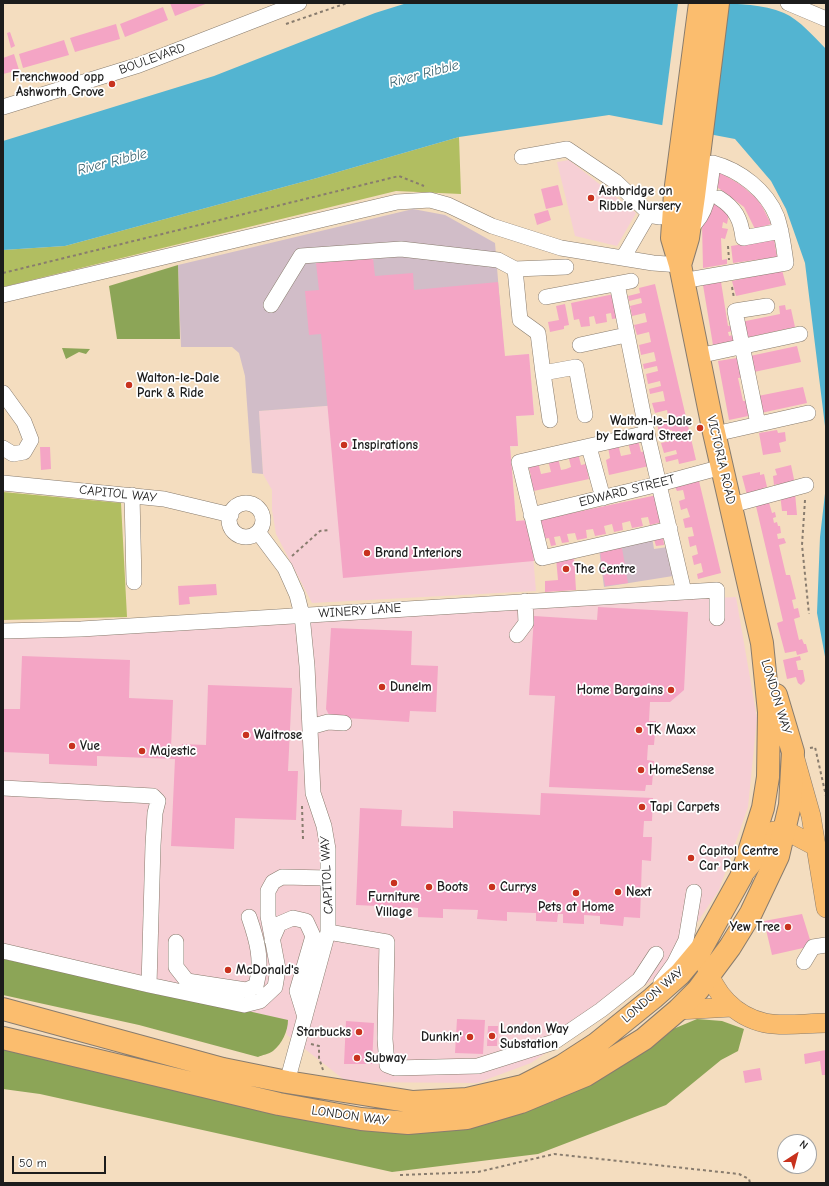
<!DOCTYPE html>
<style>
body{margin:0}
#map{position:relative;width:829px;height:1186px;overflow:hidden;background:#f4ddbf;font-family:"Comic Neue",sans-serif}
canvas{display:block}
.frame{position:absolute;inset:0;border:4px solid #1c1c1c;pointer-events:none}
.north{position:absolute;left:777px;top:1134px;width:40px;height:40px;box-sizing:border-box;background:#fff;border:1px solid #a4a4a4;border-radius:50%;rotate:36deg;font-size:11px;font-weight:700;line-height:16px;text-align:center;color:#1c1c1c}
.north::after{content:'';display:block;margin:auto;width:14px;height:18px;background:#c8321e;clip-path:polygon(50% 0,100% 100%,50% 72%,0 100%)}
.scale{position:absolute;left:12px;top:1156px;width:94px;height:18px;box-sizing:border-box;border:2px solid #1c1c1c;border-top:0;padding-left:5px;font-size:12px;line-height:14px;white-space:nowrap;color:#1c1c1c;-webkit-text-stroke:3px #fff;paint-order:stroke}
</style>
<div id="map">
<canvas width="829" height="1186"></canvas>
<div class="frame"></div>
<div class="north">N</div>
<div class="scale">50 m</div>
</div>
<script>
const ctx = document.querySelector('canvas').getContext('2d');
ctx.lineJoin = 'round';
function fillPath(path, color) { ctx.fillStyle = color; ctx.fill(path, 'evenodd'); }
function strokePath(path, color, width, dash) { ctx.strokeStyle = color; ctx.lineWidth = width; ctx.lineCap = dash ? 'butt' : 'round'; ctx.setLineDash(dash || []); ctx.stroke(path); }
function label(font, color, halo, rows, align = 'center') {
  ctx.font = font + ' "Comic Neue",sans-serif'; ctx.lineWidth = 3.5; ctx.setLineDash([]); ctx.textBaseline = 'middle'; ctx.strokeStyle = halo; ctx.fillStyle = color; for (const [text, x, y, turn = 0] of rows) {
    ctx.save(); ctx.translate(x, y); ctx.rotate((+turn || 0) * Math.PI / 180); ctx.textAlign = isNaN(turn) ? turn : align; if (halo) ctx.strokeText(text, 0, 0); ctx.fillText(text, 0, 0); ctx.restore();
  }
}
const built = new Path2D(`
 M569,160L636,213L617,246L575,236L557,162Z
 M529,354L534,415L516,416L518,446L510,447L516,521L530,520L536,591L312,603L276,534L272,510V490L263,474L259,411L391,401L505,356Z
 M736,597L757,718L748,807L719,890L664,972L531,1063L477,1083L347,1082L287,1035L285,1020L110,980L3,959V632Z`);
const industrial = new Path2D(`
 M413,209L445,215L495,243L503,341L392,401L259,411L263,474L252,473L245,376L239,353L232,347H181L178,265Z
 M652,537L654,549L668,547L673,576L604,587L599,549Z`);
const green = new Path2D(`
 M459,137L461,194L396,191L3,287V250L65,246L317,178Z
 M3,492L121,503L127,617L3,620Z`);
const forest = new Path2D(`
 M178,265L180,339H117L109,286Z
 M62,348L90,349L86,354L79,352L66,359Z
 M3,959L110,980L288,1020C288,1031 282,1044 273,1051C269,1054 262,1055 258,1057L139,1025L3,995Z
 M697,1019L722,1021L744,1029L738,1051L721,1060L666,1105L538,1154L392,1172L40,1094L3,1089V1049L223,1099L488,1123L554,1101L632,1060L666,1032Z`);
const water = new Path2D(`
 M407,3H716C738,4 763,4 784,13C800,20 814,37 826,49V471L825,426L805,263L786,209L771,181L735,139L609,115L459,137L317,178L65,246L3,250V141L214,76L375,13Z
 M826,485V662L817,613L820,537Z`);
const pier = new Path2D(`
 M678,3H726L709,136L662,127Z`);
const building = new Path2D(`
 M170,3H208L175,16Z
 M163,7L168,20L125,37L120,24Z
 M116,24L120,39L75,52L70,38Z
 M10,32L15,46L11,48L7,33Z
 M64,40L69,55L23,68L19,54Z
 M14,54L19,70L3,74V58Z
 M716,170L741,185L756,198L762,206L771,224L755,229L744,207L717,187Z
 M558,185L563,205L546,209L541,189Z
 M708,200L725,209V213L729,214L727,224L723,222L722,228L728,229L725,239L721,238L722,260L727,259V264L703,268L702,225Z
 M548,210L551,220L537,225L534,214Z
 M774,239L777,257L733,263L731,246Z
 M373,258L375,276L413,273L414,290L498,282L505,356L529,354L534,415L516,416L518,446H510L516,521L530,520L534,561L343,578L321,334L309,335L305,291L319,290L316,263Z
 M782,270L786,285L736,296L732,281Z
 M721,282L728,326L733,325L734,331L728,332L729,336L733,335L734,341L713,345L703,285Z
 M655,284L696,460L679,464L678,459L666,462L665,457L677,454L676,450L664,453L661,443L674,440L672,430L659,433L657,423L669,420L667,410L655,413L652,403L665,401L663,391L650,394L649,389L661,386L660,381L648,384L646,374L658,371L657,366L644,369L643,364L656,361L654,352L641,355L639,345L651,342L649,332L637,335L634,325L647,322L645,313L632,316L630,306L642,303L641,298L629,301L628,296L640,293L639,288Z
 M614,294L619,318L612,319L611,313L606,314L607,322L596,324L594,316L589,317L590,326L581,327L579,319L574,320L571,303Z
 M565,304L569,325L564,326V329L550,332L548,322L559,320L556,306Z
 M785,305L786,310L791,309L795,327L745,338L741,322L780,314L779,306Z
 M797,346L801,362L754,372L750,356Z
 M737,358L744,377L738,378L743,401L751,400L753,415L729,420L718,361Z
 M803,387L807,403L761,413L758,396Z
 M777,430L778,433L785,432L786,441L779,443L781,452L763,455L759,433Z
 M638,440L641,452L646,451L649,466L609,475L606,460L610,458L608,447L618,444L621,456L631,454L628,442Z
 M40,447H50L51,469L41,470Z
 M578,453L581,465L586,464L589,479L529,492L526,477L531,476L528,464L538,462L541,474L551,472L548,460L558,458L561,470L566,469L571,467L568,455Z
 M791,465L795,484L779,487L778,484L774,485L773,476L777,475L775,469Z
 M760,472V475L764,474L767,487L763,488L764,491L747,495L742,476Z
 M699,481L721,573L698,579L697,574L703,572L701,563L694,565L692,556L698,554L696,545L690,547L688,537L694,536L692,527L685,528L683,519L690,517L687,508L681,510L679,501L685,499L684,494L683,490L677,491L675,487Z
 M795,493L797,515H787V511H782L780,494Z
 M657,495L662,522L650,525L648,517L641,518L643,526L632,528L630,521L622,523L623,530L614,532L612,524L604,526L606,534L595,536L593,529L586,530L587,538L577,540L575,533L567,534L569,542L562,543L560,536L554,537L556,545L551,546L549,538L543,539L539,520Z
 M768,499L772,513L775,512L776,517L773,518L774,523L777,522L778,526H780L781,533L777,534L778,539L784,538L786,543L779,545L786,575H790L796,599L792,600L794,609L798,608L800,617L794,619L799,640L802,639L804,644H806L808,652L797,655L796,651L785,653L777,623L783,621L755,502Z
 M663,537L664,545L656,546L654,539Z
 M622,548L628,583L605,586L600,551Z
 M574,557L576,590L545,592V581L558,580L556,558Z
 M216,584L217,595L189,597L190,604L179,605L178,586Z
 M598,607L688,612L684,690L670,702H650L649,721H656L654,745H648L647,760L654,761L652,785H646L645,791L549,787L555,696L529,695L534,616L597,620Z
 M331,628L412,631L411,665L438,666L436,712L410,711L409,722L330,717L326,709Z
 M22,656L130,660L129,698L173,700L171,748L182,749V744L206,745L208,685L292,688L288,771H298L296,820L235,818L234,849L171,846L175,759L97,756V766L49,764V754L3,752V709H20Z
 M800,656L801,660L796,661L798,670H803L805,681L801,685L798,683L796,677L787,679L783,660Z
 M541,793L653,798L652,821H644L643,837H652L651,861L642,860L640,918L624,917L623,926L600,924V916L584,915V924L563,923V914H558L557,922L536,921V913L507,912V921L477,919L478,910L443,909V918L418,917V908L406,907L405,916L376,915L377,906L356,905L360,808L402,810L401,826L453,828V811L540,815Z
 M802,914L812,946L772,955L764,921Z
 M457,1019L485,1020L483,1054L455,1053Z
 M346,1021L374,1023L372,1064H344Z
 M488,1026H498L497,1046H487Z
 M826,1050V1075H822L820,1061L805,1064L804,1054Z
 M760,1068L762,1080L745,1083L743,1071Z
 M782,1145H785V1159H783Z`);
const path = new Path2D(`
 M286,24L347,3
 M728,246L729,260
 M3,273L399,176L424,186
 M732,287L734,298
 M805,500L802,545L809,614
 M292,556L320,531L329,530
 M810,748L815,747L826,796
 M302,806L303,839
 M311,1044L319,1046V1058L323,1070
 M400,1175L478,1172L554,1154L739,1174L749,1179L750,1183`);
const minor = new Path2D(`
 M788,3L826,19
 M3,107L139,65L299,3
 M522,157L567,149L616,182L652,216
 M719,198C735,208 741,219 743,238L781,231
 M623,258L648,215L660,217
 M515,269L520,320L538,333L543,373L576,367L585,415
 M682,281L786,263C784,248 782,232 777,217C767,191 740,170 713,163C710,185 709,213 691,227
 M617,284L647,433L684,592
 M3,295L397,202L430,200L448,205L492,226L561,248L653,263L680,265
 M546,297L631,281
 M271,305L301,256L401,249L498,260L515,269L566,267
 M580,345L626,335
 M698,356L800,334
 M543,373L550,420
 M3,393L24,422L31,440L24,452L13,454L3,448
 M758,424L735,311L767,306
 M647,433L519,462L542,558L670,529
 M715,434L808,413
 M589,447L603,498
 M3,483L164,499L231,515
 M132,495L134,582
 M229 520a17 17 0 1 1 34 0a17 17 0 1 1-34 0Z
 M732,505L806,485
 M531,515L659,484L722,467
 M258,532L285,568L297,595L302,615L307,666L313,793L324,826L328,849V932L287,1082
 M3,631L81,629L717,590V618
 M517,635L526,623L525,601
 M310,727L328,722L344,723
 M3,788L153,796L158,801L155,813L153,845L149,985
 M328,932L387,942L385,1039L387,1065L395,1068L478,1066L554,1042L601,1010L639,980L656,954
 M272,940L279,924L293,918L306,921L313,936L297,991L305,1017
 M176,942V967L187,981L246,990L256,986C263,961 257,940 249,917
 M3,951L149,985L244,1005L260,1001L275,987L278,969L268,916V891L273,882L282,877L328,878
 M804,962L813,947L826,945
 M661,982L674,964L686,940L694,892`);
const major = new Path2D(`
 M795,759L811,816L826,908
 M742,876L762,852L774,831L785,830L817,847
 M705,963C714,993 734,1016 765,1023C784,1027 806,1023 826,1023
 M678,1010L732,1007`);
const highway = new Path2D(`
 M680,265L688,238L694,196L718,3
 M3,1009L223,1069L287,1082L413,1102L467,1099L523,1086L562,1066L596,1044L653,998L680,974L701,949L741,877L763,808L768,777L769,712L762,643L713,428L680,265L672,238L675,193L700,3
 M3,1038L279,1104L361,1119L408,1123L467,1118L521,1102L586,1075L644,1039L678,1010L698,990L730,947L751,913L778,856L790,805L793,752L776,695`);
const markers = [
 [112,84,4,"#c8321e"],
 [591,198,4,"#c8321e"],
 [129,385,4,"#c8321e"],
 [700,428,4,"#c8321e"],
 [344,445,4,"#c8321e"],
 [367,553,4,"#c8321e"],
 [566,569,4,"#c8321e"],
 [382,687,4,"#c8321e"],
 [671,690,4,"#c8321e"],
 [639,730,4,"#c8321e"],
 [246,735,4,"#c8321e"],
 [72,746,4,"#c8321e"],
 [142,751,4,"#c8321e"],
 [641,770,4,"#c8321e"],
 [642,807,4,"#c8321e"],
 [691,858,4,"#c8321e"],
 [394,883,4,"#c8321e"],
 [429,887,4,"#c8321e"],
 [492,887,4,"#c8321e"],
 [618,892,4,"#c8321e"],
 [576,893,4,"#c8321e"],
 [788,927,4,"#c8321e"],
 [228,970,4,"#c8321e"],
 [359,1032,4,"#c8321e"],
 [492,1036,4,"#c8321e"],
 [470,1037,4,"#c8321e"],
 [357,1058,4,"#c8321e"]
];
const streetNames = [
 ["BOULEVARD",152,59,-20],
 ["VICTORIA ROAD",721,460,77],
 ["EDWARD STREET",627,491,-14],
 ["CAPITOL WAY",118,494,6],
 ["WINERY LANE",360,611,-4],
 ["LONDON WAY",776,697,73],
 ["CAPITOL WAY",327,875,-93],
 ["LONDON WAY",653,995,-41],
 ["LONDON WAY",350,1116,8]
];
const poiNames = [
 ["Frenchwood opp",104,77,"right"],
 ["Ashworth Grove",104,92,"right"],
 ["Ashbridge on",599,191],
 ["Ribble Nursery",599,206],
 ["Walton-le-Dale",137,378],
 ["Park & Ride",137,393],
 ["Walton-le-Dale",692,421,"right"],
 ["by Edward Street",692,436,"right"],
 ["Inspirations",352,445],
 ["Brand Interiors",375,553],
 ["The Centre",574,569],
 ["Dunelm",390,687],
 ["Home Bargains",663,690,"right"],
 ["TK Maxx",647,730],
 ["Waitrose",254,735],
 ["Vue",80,746],
 ["Majestic",150,751],
 ["HomeSense",649,770],
 ["Tapi Carpets",650,807],
 ["Capitol Centre",699,851],
 ["Car Park",699,866],
 ["Boots",437,887],
 ["Currys",500,887],
 ["Next",626,892],
 ["Furniture",394,897,"center"],
 ["Village",394,912,"center"],
 ["Pets at Home",576,907,"center"],
 ["Yew Tree",780,927,"right"],
 ["McDonald's",236,970],
 ["London Way",500,1029],
 ["Substation",500,1044],
 ["Starbucks",351,1032,"right"],
 ["Dunkin'",462,1037,"right"],
 ["Subway",365,1058]
];
const waterNames = [
 ["River Ribble",424,74,-15],
 ["River Ribble",112,162,-14]
];
fillPath(built, '#f6cfd5');
fillPath(industrial, '#d1bdc8');
fillPath(green, '#b1be61');
fillPath(forest, '#8ca557');
fillPath(water, '#53b4d1');
fillPath(pier, '#f4ddbf');
fillPath(building, '#f4a5c5');
strokePath(minor, '#887c6e', 16);
strokePath(major, '#887c6e', 20);
strokePath(highway, '#887c6e', 24);
strokePath(path, '#887c6e', 2, [3, 3]);
strokePath(minor, '#fff', 15);
strokePath(major, '#fbbd6e', 19);
strokePath(highway, '#fbbd6e', 22);
for (const [x, y, r, color] of markers) { const dot = new Path2D(); dot.arc(x, y, r, 0, 2 * Math.PI); ctx.fillStyle = color; ctx.fill(dot); strokePath(dot, '#fff', 1.5); }
label('13px', '#1c1c1c', '#fff', streetNames);
label('bold 13px', '#1c1c1c', '#fff', poiNames, 'left');
label('italic 14px', '#35606d', '#fff', waterNames);
</script>
